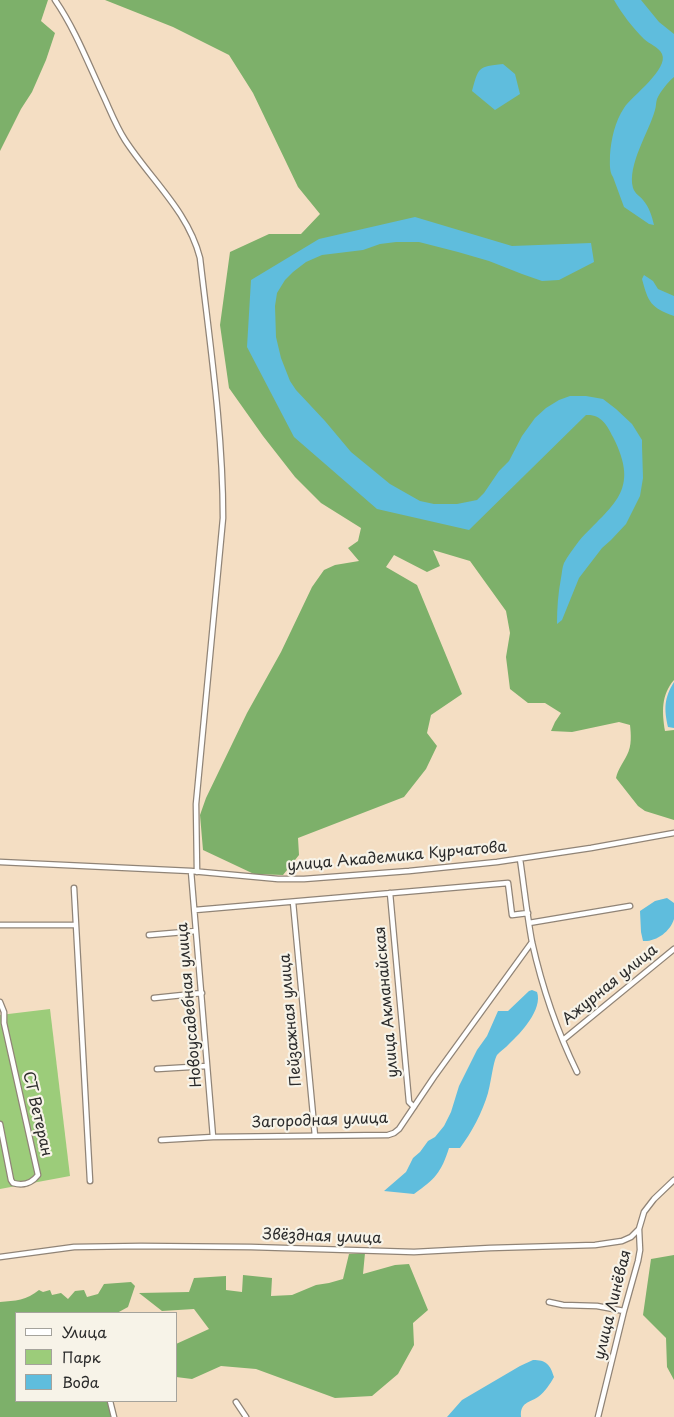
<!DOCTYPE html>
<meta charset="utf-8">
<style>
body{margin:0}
#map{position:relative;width:674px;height:1417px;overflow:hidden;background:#f4dec3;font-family:"Playpen Sans",sans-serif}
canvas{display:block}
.legend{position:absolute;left:15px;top:1312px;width:162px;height:90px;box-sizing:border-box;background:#f7f3e8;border:1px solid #a5a39c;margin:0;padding:6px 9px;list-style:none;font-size:15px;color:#2b2b2b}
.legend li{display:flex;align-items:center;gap:10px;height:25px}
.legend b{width:25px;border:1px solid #a5a39c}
</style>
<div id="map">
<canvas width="674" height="1417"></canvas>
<ul class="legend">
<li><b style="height:6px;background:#fff"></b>Улица</li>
<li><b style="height:14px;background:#9ccc7a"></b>Парк</li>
<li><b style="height:14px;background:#5fbddd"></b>Вода</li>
</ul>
</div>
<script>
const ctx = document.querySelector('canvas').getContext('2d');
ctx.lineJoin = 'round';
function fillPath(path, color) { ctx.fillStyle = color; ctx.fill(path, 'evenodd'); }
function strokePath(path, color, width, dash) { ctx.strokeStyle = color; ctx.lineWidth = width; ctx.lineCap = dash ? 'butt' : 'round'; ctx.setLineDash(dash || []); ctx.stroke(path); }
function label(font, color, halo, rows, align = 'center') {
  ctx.font = font + ' "Playpen Sans",sans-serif'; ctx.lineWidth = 4.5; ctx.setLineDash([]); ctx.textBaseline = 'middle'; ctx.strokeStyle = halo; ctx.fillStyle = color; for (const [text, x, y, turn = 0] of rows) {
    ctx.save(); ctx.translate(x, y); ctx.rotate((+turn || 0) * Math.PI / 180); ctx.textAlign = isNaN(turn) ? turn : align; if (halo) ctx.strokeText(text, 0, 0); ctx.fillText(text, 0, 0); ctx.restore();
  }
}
const green = new Path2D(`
 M50,1009L70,1176L0,1189V1015Z`);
const forest = new Path2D(`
 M0,0H48L41,21L55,33L46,60L32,92L21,109L0,151Z
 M105,0H674V680C661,695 662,712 665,731L674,730V820L645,811L638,806L616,778C618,769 623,763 627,755C632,746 631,734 630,725L619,722L572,732L551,731L555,722L561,713L545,703H528L510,689L506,657L510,633L506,611L470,561L433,550L440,566L427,572L394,555L386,567L417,585L462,694L431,715L427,733L437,746L426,769L404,797L298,838L299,855L283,875L254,874L203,850L200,815L206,798L247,713L281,652L312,587L324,570L335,565L359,561L348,548L358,541L361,528L321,503L295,477L263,436L229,388L220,325L230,252L269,234H301L320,214L298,187L253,93L229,55L173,27Z
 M365,1253L363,1274L395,1265L409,1264L428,1310L413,1323L414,1345L398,1374L372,1396L335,1398L256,1369L221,1366L192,1379L176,1377V1344L209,1329L194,1309L162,1311L139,1293L189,1292L194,1278L226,1276V1290L242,1292L243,1275L272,1278L271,1296L292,1295L316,1285L329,1283L343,1279L349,1254Z
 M674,1255V1380L667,1367L666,1338L643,1315L651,1259Z
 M131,1282L135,1286L128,1307L117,1313H16V1401H108L111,1417H0V1302C15,1301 27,1300 39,1290L43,1292L50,1290L52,1295L61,1293L68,1299L75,1291L84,1290L87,1297L98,1294L104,1284Z`);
const water = new Path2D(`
 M614,0H641L659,22L674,34V77C668,82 660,92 657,99C656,102 656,107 655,110C649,132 627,165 633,188C635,194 640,196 643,200C649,207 652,216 654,225L649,224L624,207L613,177C609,171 610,163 610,155C611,140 615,121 624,108C632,96 669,69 662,54C659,47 649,44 644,39C633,28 622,14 614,0Z
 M503,64L515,74L520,94L495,110L472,91C479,67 477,67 503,64Z
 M415,217L512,246L591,243L594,262L559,280L542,281L522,274L489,261L458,252L419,242H396L380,244L363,250L322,255L306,262L293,272L285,280L277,293L275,306L276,337L281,358L290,381L296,390L325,421L351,452L390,484L420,501L434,504H457L477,500L484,493L499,471L509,461L522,436L535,418L546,408L559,400L570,396H586L603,399L616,409L632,424L642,440V446L643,478L640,496L626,524L611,540L602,548L579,578L562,620L557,624C557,608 558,594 561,578C562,573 562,568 564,563C568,555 574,548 579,541C612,504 641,492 613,437C607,425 601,414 586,415L469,530L377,509L294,437L247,347L251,280L319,239Z
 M644,275L653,281L658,289L674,296V316C651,308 648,302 642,279Z
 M674,682V728L668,727C664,709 664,698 674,682Z
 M667,898L674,903C674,908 674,914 674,919C670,932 656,942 643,941L641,932L640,911L655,901Z
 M532,990L537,992C543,1009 521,1033 509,1044C506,1048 500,1051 497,1055C493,1062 491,1083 488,1093C482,1113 472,1132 460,1148H449C441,1173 435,1179 414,1194L384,1191L406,1172L413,1158L420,1152L428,1141L435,1137L444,1126L451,1112L459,1086L477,1050L487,1036L498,1011H508L529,991Z
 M533,1360C546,1360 550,1364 554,1377C550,1384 545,1392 538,1397C529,1403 520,1402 521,1417H447L462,1400L520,1366Z`);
const street = new Path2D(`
 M55,0C75,29 88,63 103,95C110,110 116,126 125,140C151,180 188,211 200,258C210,345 223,431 223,518L196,804L197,872
 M520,859C524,886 527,915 532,942C542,987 557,1031 577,1072
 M0,862L191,871L278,879H304L409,871L497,862L591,848L674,833
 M191,871L213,1137
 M74,888L90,1181
 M390,893L409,1102L414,1107
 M293,902L315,1136
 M195,910L508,883L512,915L528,913
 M529,923L630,906
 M0,925H75
 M149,935L196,931
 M154,998L202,993
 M0,1002L4,1012V1023L38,1175C32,1183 23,1186 13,1183L11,1180L0,1124
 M563,1040L674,949
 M157,1069L207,1066
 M161,1140L213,1137L388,1135L394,1133L399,1129L434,1077L532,942
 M0,1257L74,1247L141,1246L251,1247L414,1252L490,1248L595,1245L622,1241L631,1237L639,1229
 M549,1302L563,1305L597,1306L624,1311
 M110,1401L114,1417
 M236,1402L246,1417
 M598,1417L624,1311L638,1261L640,1250L639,1229L644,1212L654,1199L674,1180`);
const streetNames = [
 ["улица Академика Курчатова",397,857,-5],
 ["Ажурная улица",610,985,-39],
 ["улица Акманайская",387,1002,-95],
 ["Новоусадебная улица",190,1005,-95],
 ["Пейзажная улица",291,1020,-95],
 ["СТ Ветеран",37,1114,77],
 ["Загородная улица",320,1121,-2],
 ["Звёздная улица",322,1237,2],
 ["улица Линёвая",613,1305,-76]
];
fillPath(green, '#9ccc7a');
fillPath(forest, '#7db06a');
fillPath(water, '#5fbddd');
strokePath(street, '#908477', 7);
strokePath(street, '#fff', 4.5);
label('15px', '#2b2b2b', '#f7f3e8', streetNames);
</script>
